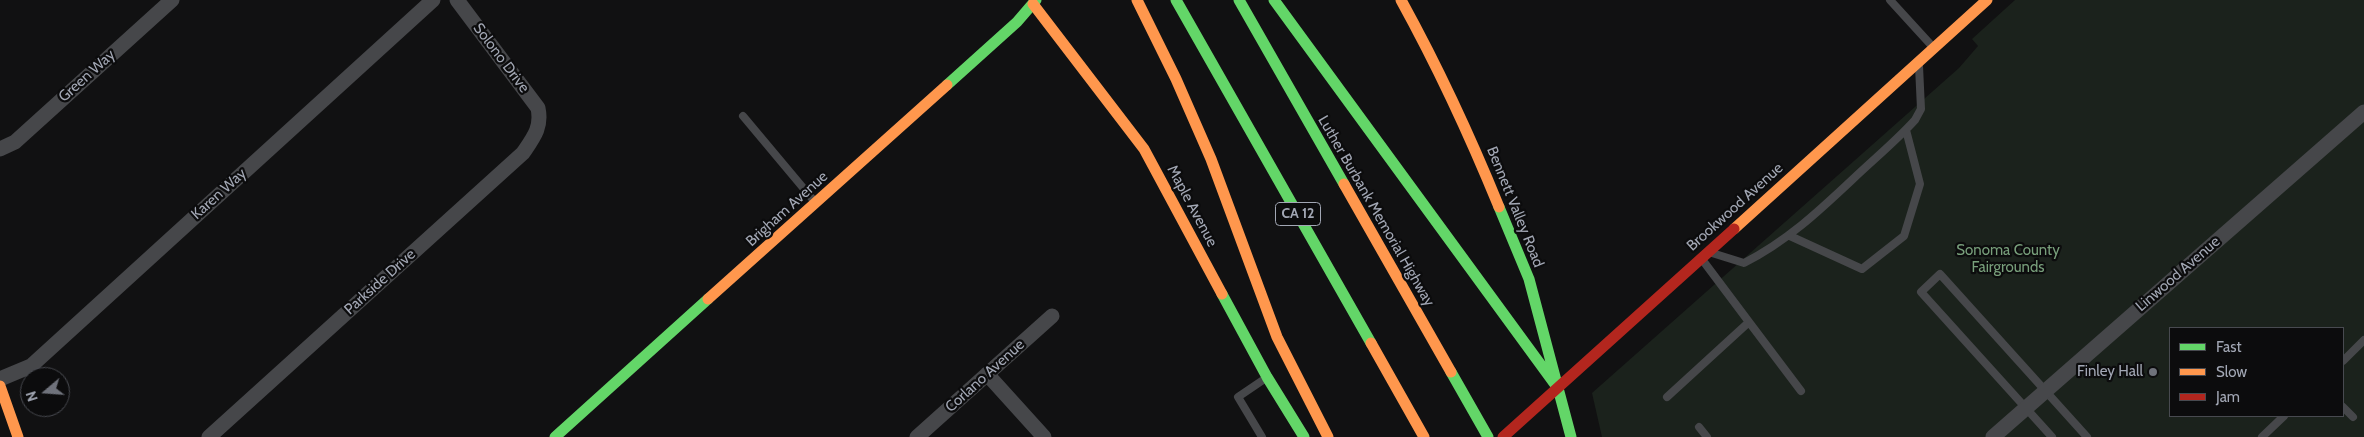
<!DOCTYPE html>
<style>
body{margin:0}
#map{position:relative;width:2364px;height:437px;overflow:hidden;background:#111112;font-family:Cabin,sans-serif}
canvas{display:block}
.legend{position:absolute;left:2169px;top:327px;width:175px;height:90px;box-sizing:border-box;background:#0c0c0d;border:1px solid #484a50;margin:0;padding:6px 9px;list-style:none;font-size:15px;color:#a2a7b4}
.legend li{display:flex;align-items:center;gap:10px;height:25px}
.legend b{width:25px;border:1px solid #484a50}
.north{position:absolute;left:20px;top:367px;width:50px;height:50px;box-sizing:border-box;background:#0c0c0d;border:1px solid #484a50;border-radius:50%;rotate:252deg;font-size:14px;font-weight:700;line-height:20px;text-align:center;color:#a2a7b4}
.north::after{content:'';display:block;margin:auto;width:18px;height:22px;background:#6f727b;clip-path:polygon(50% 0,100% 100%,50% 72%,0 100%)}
</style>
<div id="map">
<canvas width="2364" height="437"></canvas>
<ul class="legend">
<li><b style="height:6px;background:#63d668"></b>Fast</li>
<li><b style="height:6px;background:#ff974d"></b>Slow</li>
<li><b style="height:6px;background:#b3261e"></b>Jam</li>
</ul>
<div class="north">N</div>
</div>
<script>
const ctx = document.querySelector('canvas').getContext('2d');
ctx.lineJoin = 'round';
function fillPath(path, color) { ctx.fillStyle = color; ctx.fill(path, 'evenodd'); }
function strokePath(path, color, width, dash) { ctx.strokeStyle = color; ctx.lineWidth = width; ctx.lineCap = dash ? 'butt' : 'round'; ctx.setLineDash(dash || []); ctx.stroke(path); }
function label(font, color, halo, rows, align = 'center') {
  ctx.font = font + ' Cabin,sans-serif'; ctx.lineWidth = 4.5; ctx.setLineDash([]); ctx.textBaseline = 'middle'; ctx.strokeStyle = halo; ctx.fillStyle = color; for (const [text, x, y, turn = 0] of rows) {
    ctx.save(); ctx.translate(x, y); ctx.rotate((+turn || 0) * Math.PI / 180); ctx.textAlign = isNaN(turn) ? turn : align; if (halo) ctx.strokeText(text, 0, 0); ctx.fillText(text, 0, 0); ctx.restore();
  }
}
const green = new Path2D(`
 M2015,0H2364V437H1602L1592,393L1959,68L1978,46L1972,39ZM2170,328H2343V416H2170Z`);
const lane = new Path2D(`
 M1890,0L1932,46
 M743,116L815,202
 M1790,236L1862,269L1904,236L1920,184L1906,130
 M1712,253L1744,263C1787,241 1818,212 1853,179C1874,159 1896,141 1915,120L1921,109L1919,66
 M1749,322L1801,391
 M2343,361L2364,340
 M1667,397L1749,322L1701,258
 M2343,407L2353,417
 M1699,427L1707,437
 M1262,437L1238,397L1266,378
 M2052,437L1921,292L1940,274L2087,437
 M2262,437L2284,416`);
const street = new Path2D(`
 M0,149L15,142L172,0
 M987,374L1044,437
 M0,379L31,366L433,0
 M209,437L523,153C534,137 542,127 538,108L457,0
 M917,437L1052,316
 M1993,437L2364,112`);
const fast = new Path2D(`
 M1176,0L1371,343
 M1239,0L1344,184
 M1274,0L1557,387
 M947,85L1017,22L1036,0
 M1499,207L1529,279L1571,437
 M1222,294L1267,377L1304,437
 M1451,372L1488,437
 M555,437L708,299`);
const slow = new Path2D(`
 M1137,0L1176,79L1211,159L1277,337L1328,437
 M1401,0C1438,67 1470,136 1499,207
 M1033,4L1144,149L1222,294
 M1344,184L1451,372
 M1734,229L1987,0
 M708,299L947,85
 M1371,343L1424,437
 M0,386L18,437`);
const jam = new Path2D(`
 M1503,437L1734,229`);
const markers = [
 [2153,372,5,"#6f727b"]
];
const shields = [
 [1298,214,45]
];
const shieldNames = [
 ["CA 12",1298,214]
];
const streetNames = [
 ["Solono Drive",501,58,53],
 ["Green Way",87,76,-42],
 ["Karen Way",219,194,-42],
 ["Maple Avenue",1192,206,62],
 ["Bennett Valley Road",1515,207,68],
 ["Brookwood Avenue",1735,207,-42],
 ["Brigham Avenue",787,209,-42],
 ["Luther Burbank Memorial Highway",1376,211,60],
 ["Linwood Avenue",2178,274,-41],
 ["Parkside Drive",380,282,-42],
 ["Corlano Avenue",985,376,-42]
];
const parkNames = [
 ["Sonoma County",2008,251],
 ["Fairgrounds",2008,268]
];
const poiNames = [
 ["Finley Hall",2143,372]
];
fillPath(green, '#1b221c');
strokePath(lane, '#46474a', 8);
strokePath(street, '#46474a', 15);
strokePath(fast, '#63d668', 11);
strokePath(slow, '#ff974d', 11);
strokePath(jam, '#b3261e', 11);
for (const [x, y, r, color] of markers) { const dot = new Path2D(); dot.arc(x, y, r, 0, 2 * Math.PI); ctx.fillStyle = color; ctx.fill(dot); strokePath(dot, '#0c0c0d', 2); }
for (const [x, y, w] of shields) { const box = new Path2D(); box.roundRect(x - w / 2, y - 11.5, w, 23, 4); ctx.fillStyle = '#0c0c0d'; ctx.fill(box); strokePath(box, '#a2a7b4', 1); }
label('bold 14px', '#a2a7b4', null, shieldNames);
label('15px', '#a2a7b4', '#0c0c0d', streetNames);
label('15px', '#789f7b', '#0c0c0d', parkNames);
label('15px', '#a2a7b4', '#0c0c0d', poiNames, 'right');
</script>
